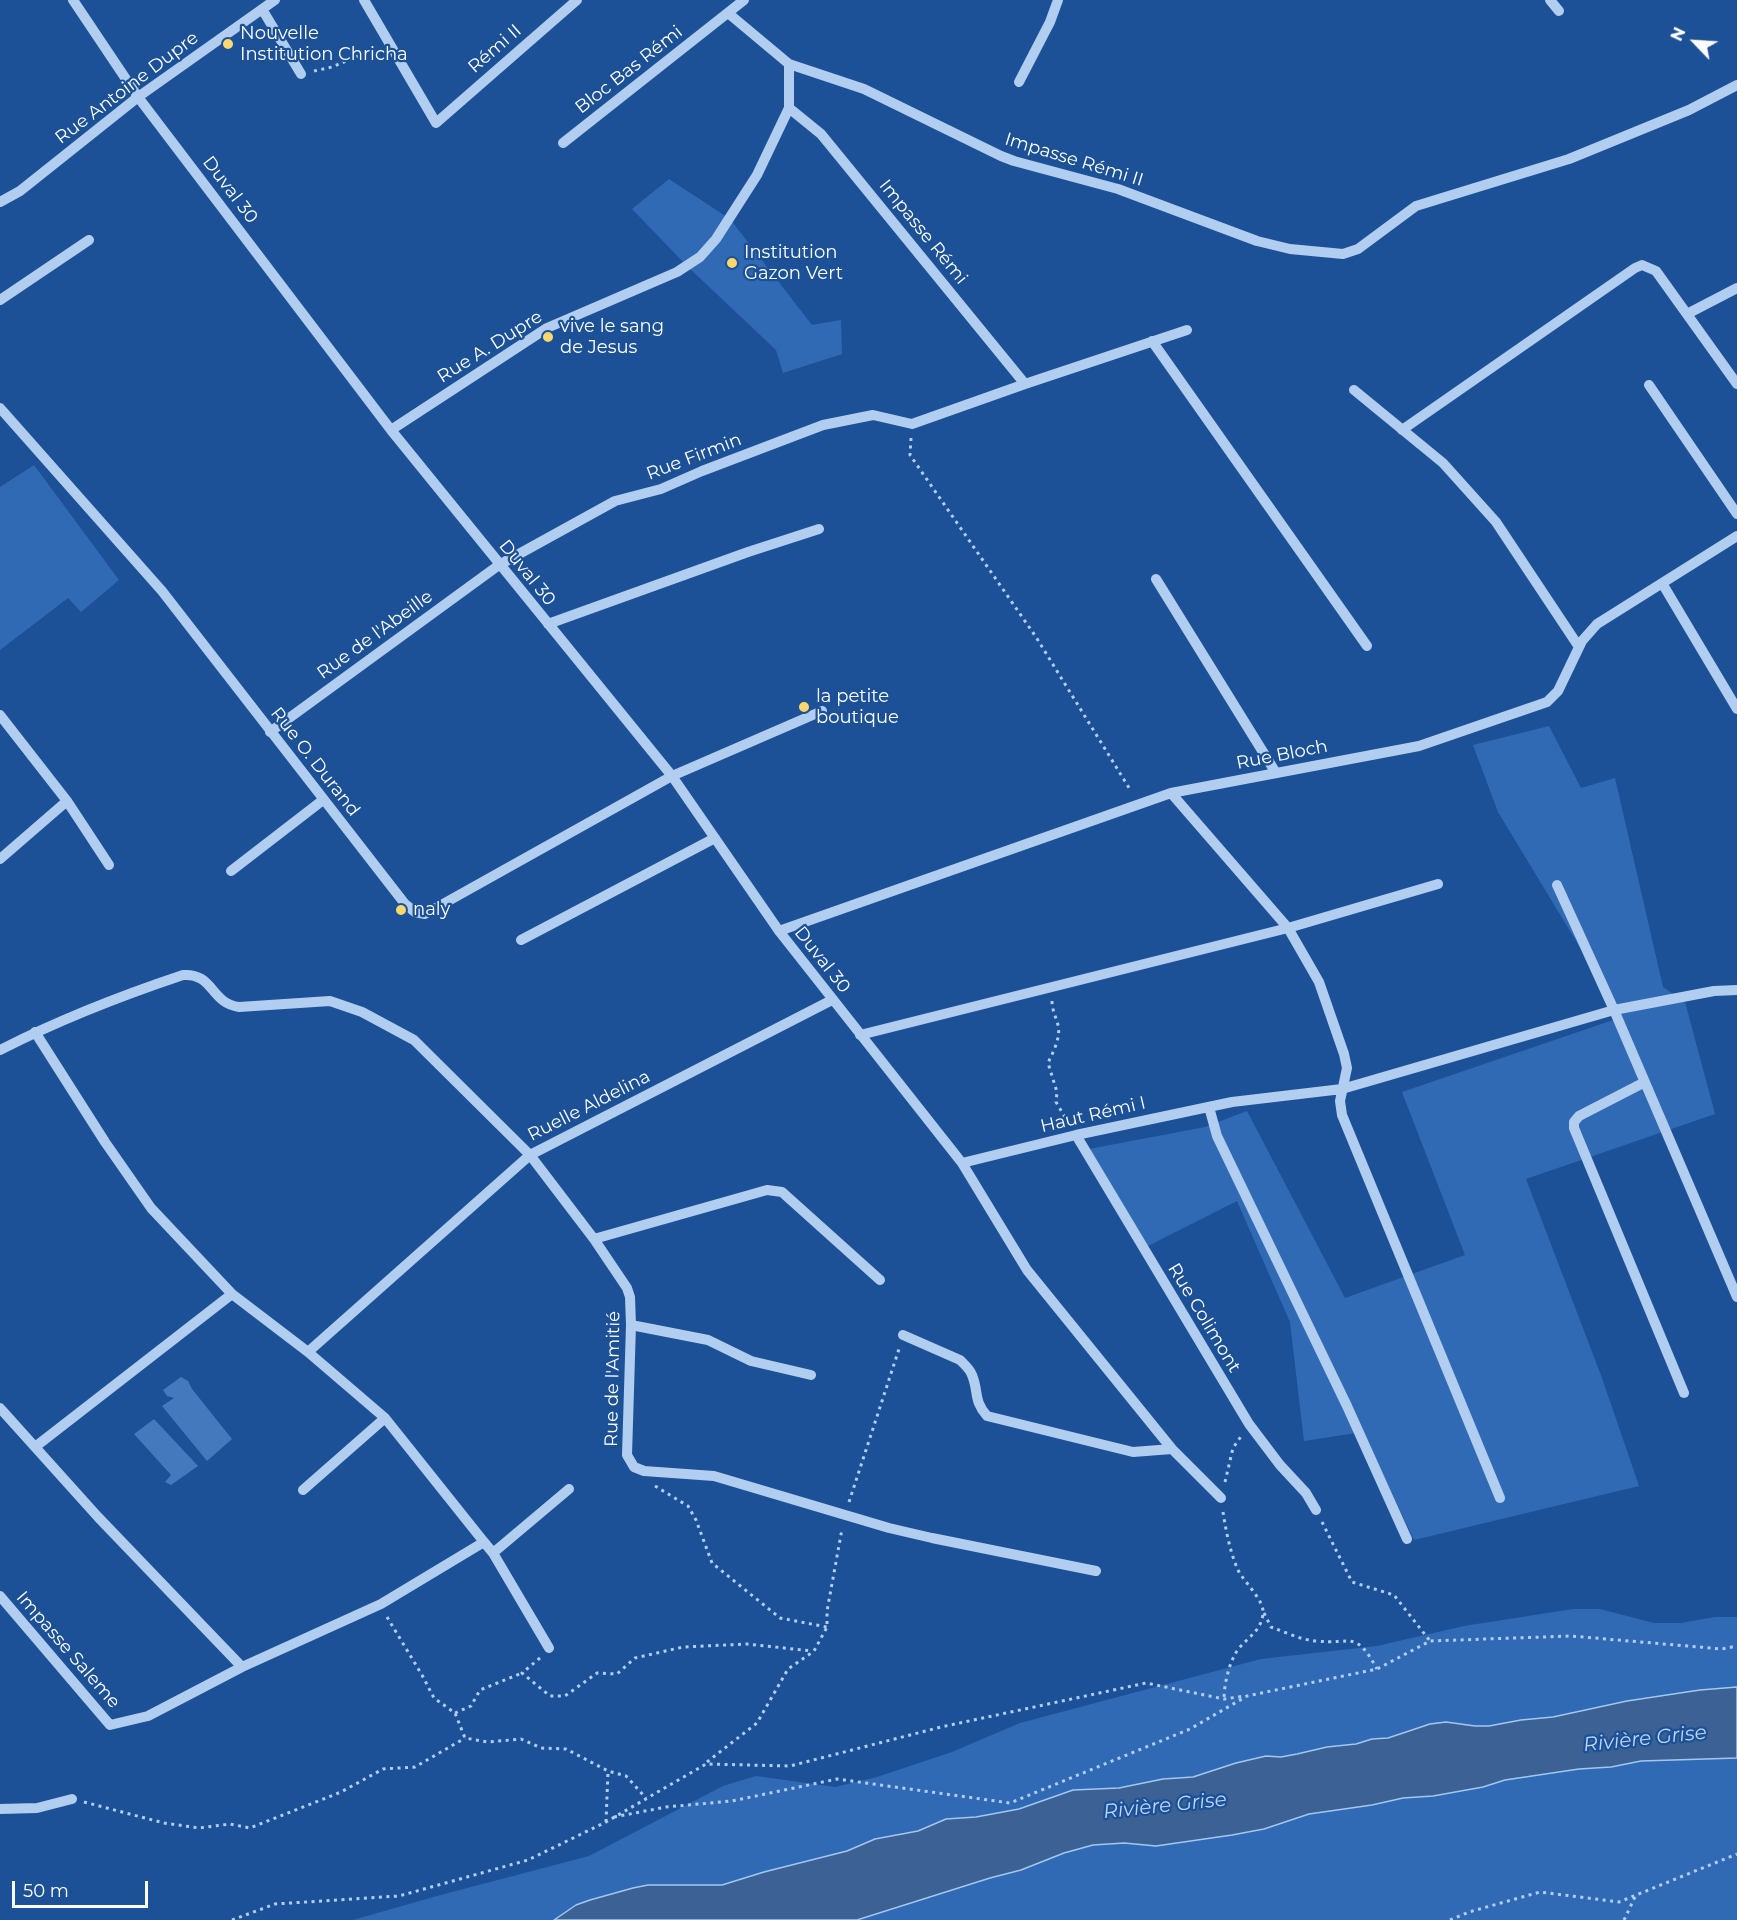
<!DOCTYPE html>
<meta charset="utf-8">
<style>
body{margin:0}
#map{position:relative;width:1737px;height:1920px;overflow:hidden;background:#1c5197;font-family:Montserrat,sans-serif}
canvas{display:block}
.north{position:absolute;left:1665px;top:12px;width:60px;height:60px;-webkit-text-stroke:4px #1c5197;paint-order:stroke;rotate:295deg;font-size:16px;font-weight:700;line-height:24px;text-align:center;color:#fff}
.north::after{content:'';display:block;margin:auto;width:21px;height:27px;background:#fff;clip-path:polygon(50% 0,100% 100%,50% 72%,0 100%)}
.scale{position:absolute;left:12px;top:1881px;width:136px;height:27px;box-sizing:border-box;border:3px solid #fff;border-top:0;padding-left:8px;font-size:18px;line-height:21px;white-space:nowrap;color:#fff;-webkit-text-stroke:4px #1c5197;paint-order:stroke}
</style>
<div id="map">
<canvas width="1737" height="1920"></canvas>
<div class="north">N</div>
<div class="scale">50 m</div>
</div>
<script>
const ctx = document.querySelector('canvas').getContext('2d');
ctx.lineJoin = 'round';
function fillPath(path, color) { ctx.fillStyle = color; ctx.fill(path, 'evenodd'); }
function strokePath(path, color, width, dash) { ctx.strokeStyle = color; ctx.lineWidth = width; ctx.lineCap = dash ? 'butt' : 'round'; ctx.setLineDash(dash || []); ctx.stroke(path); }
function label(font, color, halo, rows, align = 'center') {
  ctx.font = font + ' Montserrat,sans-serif'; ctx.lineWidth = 4.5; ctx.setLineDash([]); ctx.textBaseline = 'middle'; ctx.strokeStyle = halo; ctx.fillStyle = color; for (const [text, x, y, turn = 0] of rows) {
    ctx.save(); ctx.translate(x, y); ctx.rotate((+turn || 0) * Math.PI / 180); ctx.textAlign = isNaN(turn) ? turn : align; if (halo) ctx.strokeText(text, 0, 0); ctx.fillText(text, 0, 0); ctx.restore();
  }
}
const green = new Path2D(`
 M669,179L730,219L812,325L841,320L842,354L783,373L776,350L687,266L632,209Z
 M34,465L119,580L81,612L68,598L0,650V487Z
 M1549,726L1581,788L1615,778L1663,987L1685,1002L1715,1114L1526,1179L1602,1378L1639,1486L1414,1540L1363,1432L1304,1441L1290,1322L1237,1201L1144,1248L1089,1149L1205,1127L1247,1111L1345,1298L1465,1255L1402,1092L1622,1017L1498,812L1473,745Z
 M1573,1609H1600L1654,1623H1681L1715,1617H1737V1687L1700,1690L1627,1701L1553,1717L1521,1720L1489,1726H1475L1446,1722L1388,1738L1372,1739L1356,1744L1327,1747L1281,1757L1266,1756L1236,1763L1193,1777L1163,1779L1119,1788L1073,1790L1019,1809L976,1817L946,1819L918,1831L875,1839L847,1851L764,1872L722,1885H648L633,1888L590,1900L554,1920H353L437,1896L589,1856L723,1786L756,1776L835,1787L877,1777L952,1752L1020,1723L1261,1659L1377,1646L1464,1626Z
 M1734,1757L1737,1758V1920H858L990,1878L1021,1870L1064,1853L1093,1845L1124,1843L1156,1846L1232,1835L1264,1829L1309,1814L1372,1805L1403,1798L1433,1796L1483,1787L1505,1780L1579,1769L1611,1767L1641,1761Z`);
const water = new Path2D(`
 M1737,1687V1758L1641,1761L1611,1767L1579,1769L1505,1780L1483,1787L1433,1796L1403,1798L1372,1805L1309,1814L1264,1829L1232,1835L1156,1846L1124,1843L1093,1845L1064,1853L1021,1870L990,1878L857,1920H554L576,1905L590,1900L633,1888L648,1885H722L764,1872L847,1851L875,1839L918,1831L946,1819L976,1817L1019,1809L1073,1790L1119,1788L1163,1779L1193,1777L1236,1763L1266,1756L1281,1757L1297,1754L1327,1747L1356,1744L1372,1739L1388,1738L1430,1724L1446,1722L1475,1726H1489L1521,1720L1553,1717L1627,1701L1700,1690Z`);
const building = new Path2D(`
 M181,1377L188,1381L192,1389L232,1439L207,1461L162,1406L174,1398L167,1396L163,1390Z
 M154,1419L198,1466L171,1485L165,1482L171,1475L134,1434Z`);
const path = new Path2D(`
 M314,71L332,67L358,56
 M911,438L910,455L1036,637L1131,791
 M1052,1001C1052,1010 1056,1017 1058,1025C1061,1038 1053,1052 1048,1063L1057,1092L1056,1102L1069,1124
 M1225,1482L1233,1448L1242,1435
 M655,1486L688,1506L696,1520L712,1563L780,1618L827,1627
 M849,1502L899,1349
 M1223,1512C1226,1531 1230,1552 1238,1570C1244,1582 1265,1601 1263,1614C1261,1632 1246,1638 1237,1651C1229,1663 1224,1685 1224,1699
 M1322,1522L1352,1582L1394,1595L1430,1641
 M1264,1613L1271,1627C1285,1632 1301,1640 1316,1641C1352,1645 1355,1629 1377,1669
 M387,1617L422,1675L434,1698L455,1713L465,1738L488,1742L521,1739L541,1748L566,1749L608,1771L626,1776L646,1798
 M540,1658L522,1673L550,1696H565L597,1673L617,1674L635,1658L683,1647L747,1644L812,1651
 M455,1713L471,1706L480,1690L522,1673
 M707,1762L757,1723L788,1669L814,1651L827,1627V1611L842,1529
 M84,1802L164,1823L199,1828L230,1824L250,1828L341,1792L383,1769L415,1767L465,1738
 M614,1817L666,1807L732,1801L837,1779L1010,1803L1190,1729L1247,1696L1377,1669L1430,1641L1571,1636L1722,1649L1737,1646
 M606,1822L608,1771
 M232,1920L275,1904L399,1896L528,1860L606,1822L706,1764L790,1766L941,1727L1146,1683L1224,1699L1245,1696
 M1450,1920L1469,1912L1540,1892L1619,1902L1737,1854
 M1624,1920L1635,1897`);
const minor = new Path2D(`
 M73,0L138,97L391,430L672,776L779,931L962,1163L1027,1270L1172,1449L1221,1498
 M364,0L436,123L577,0
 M1550,0L1559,11
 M262,9L301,74
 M789,64L864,89L1001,156L1014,161L1118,189L1257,241L1290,249L1343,254L1358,249L1416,206L1569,159L1689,110L1737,85
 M1019,82L1050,22L1058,0
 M789,108L821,134L1025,384
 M563,143L744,0
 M0,202L20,191L138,97L275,0
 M0,300L89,240
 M1687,314L1737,288
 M1152,341L1367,646
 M1649,385L1737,514
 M1354,390L1443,463L1496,522L1579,647
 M0,408L162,591L405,904L415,912L425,914L672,776L822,711
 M391,430L547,328L677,272L700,257L716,239L757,175L789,108V64L728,13
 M1402,430L1635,268L1642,265L1656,271L1737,384
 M1156,579L1276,773
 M1662,583L1737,709
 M548,624L748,552L819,529
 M0,715L67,801L109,865
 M270,732L499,565L615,501L661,489L702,471L823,425L873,415L912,424L1025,384L1187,330
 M1171,793L1288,928L1319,982L1344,1054L1347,1068L1340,1101L1342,1115L1500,1498
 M0,859L67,801
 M231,871L323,800
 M1557,885L1614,1010L1737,1297
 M779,931L1171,793L1419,746L1547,702L1558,691L1582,641L1597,624L1737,536
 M521,940L715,838
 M860,1035L1288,928L1438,884
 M0,1050C59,1020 120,996 183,975C214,973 210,1003 239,1007L330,1001L362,1012L414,1040L530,1155L594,1239L627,1288L630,1297L631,1325L627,1455L634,1467L644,1471L714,1476L889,1528L932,1538L1096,1571
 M1645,1082L1579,1116L1574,1122V1128L1684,1393
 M1209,1107L1217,1136L1347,1406L1407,1539
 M1076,1135L1249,1424L1280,1465L1306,1493L1316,1510
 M962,1163L1076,1135L1232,1102L1342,1089L1614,1010L1714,991L1737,990
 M594,1239L767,1190L782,1192L880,1280
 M631,1325L708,1340L751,1361L811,1375
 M903,1335L960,1360C965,1365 970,1369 972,1375C979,1392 973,1400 987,1416L1133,1452L1172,1449
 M308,1352L530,1155L832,1000
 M0,1408L98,1517L242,1667L381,1604L484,1542L385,1418L308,1352L232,1294L151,1208L105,1142L35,1032
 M35,1447L232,1294
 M303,1490L385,1418
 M484,1542L493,1553L549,1648
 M493,1553L569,1489
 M0,1596L110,1725L148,1716L242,1667
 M0,1809L37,1808L72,1799`);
const markers = [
 [228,44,6,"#ffd76f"],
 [732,263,6,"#ffd76f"],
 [548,337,6,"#ffd76f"],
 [804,707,6,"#ffd76f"],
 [401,910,6,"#ffd76f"]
];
const poiNames = [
 ["Nouvelle",240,34],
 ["Institution Chricha",240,55],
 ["Institution",744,253],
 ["Gazon Vert",744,274],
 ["vive le sang",560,327],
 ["de Jesus",560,348],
 ["la petite",816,697],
 ["boutique",816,718],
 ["naly",413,910]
];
const streetNames = [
 ["Rémi II",495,49,-41],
 ["Bloc Bas Rémi",629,70,-38],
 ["Rue Antoine Dupre",127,88,-37],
 ["Impasse Rémi II",1074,160,17],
 ["Duval 30",230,190,53],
 ["Impasse Rémi",923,232,51],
 ["Rue A. Dupre",490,347,-32],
 ["Rue Firmin",694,457,-21],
 ["Duval 30",527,573,51],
 ["Rue de l'Abeille",375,635,-36],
 ["Rue Bloch",1282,755,-11],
 ["Rue O. Durand",315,762,52],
 ["Duval 30",822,960,52],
 ["Ruelle Aldelina",589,1106,-27],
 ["Haut Rémi I",1093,1115,-13],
 ["Rue Colimont",1204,1318,59],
 ["Rue de l'Amitié",613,1379,-89],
 ["Impasse Saleme",68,1650,49]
];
const waterNames = [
 ["Rivière Grise",1645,1739,-6],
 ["Rivière Grise",1165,1806,-6]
];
fillPath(green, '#316ab4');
fillPath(water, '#3c6194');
strokePath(water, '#a4c7f1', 1.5);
fillPath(building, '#4579be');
strokePath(path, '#b1cdf0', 3, [3, 4.5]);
strokePath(minor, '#b1cdf0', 10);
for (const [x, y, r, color] of markers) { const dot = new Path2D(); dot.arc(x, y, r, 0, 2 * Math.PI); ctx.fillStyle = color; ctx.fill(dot); strokePath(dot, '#1c5197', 2); }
label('18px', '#fff', '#1c5197', poiNames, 'left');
label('18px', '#fff', '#1c5197', streetNames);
label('italic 20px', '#bdd7f6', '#1c5197', waterNames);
</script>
